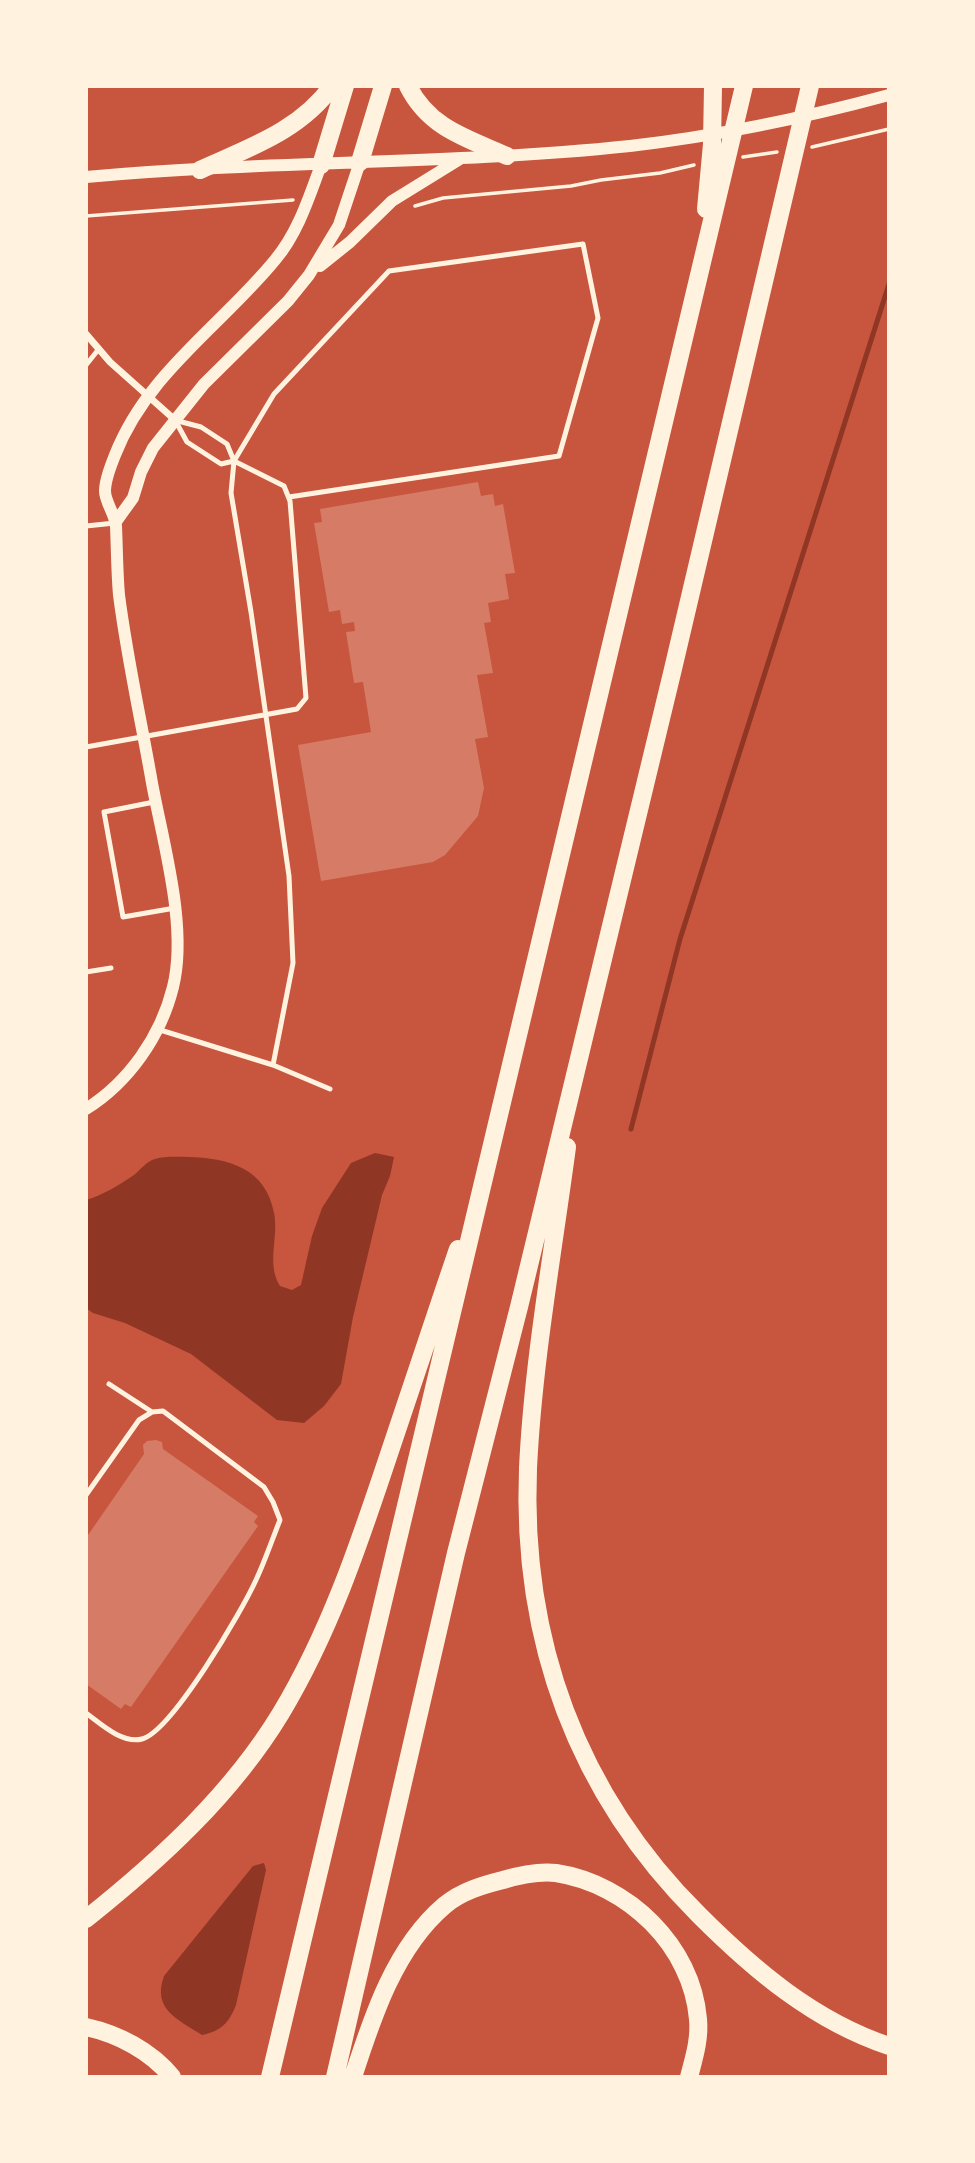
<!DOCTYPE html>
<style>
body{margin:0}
#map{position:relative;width:975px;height:2163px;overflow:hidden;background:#c8553d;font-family:Karla,sans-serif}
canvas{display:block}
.frame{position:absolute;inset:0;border:88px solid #fff3e0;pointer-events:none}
</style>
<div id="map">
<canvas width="975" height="2163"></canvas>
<div class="frame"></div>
</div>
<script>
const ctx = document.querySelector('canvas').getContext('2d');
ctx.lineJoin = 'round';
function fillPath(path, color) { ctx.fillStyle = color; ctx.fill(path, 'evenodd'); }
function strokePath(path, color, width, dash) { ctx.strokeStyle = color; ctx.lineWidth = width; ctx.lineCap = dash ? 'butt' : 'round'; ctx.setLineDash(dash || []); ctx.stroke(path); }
const water = new Path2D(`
 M375,1153L394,1157L390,1176L382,1195L353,1317L341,1384L324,1406L304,1423L277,1420L191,1354L125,1323L93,1313L86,1308V1200C103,1195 119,1185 134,1175C140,1170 147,1161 155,1159C165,1156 178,1157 188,1157C228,1158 266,1168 274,1213C279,1237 266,1264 280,1286L292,1290L301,1285L312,1236L322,1208L351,1163Z
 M264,1863L266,1870L236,2005C229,2023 221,2031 202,2035C177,2019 152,2009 164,1976L253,1866Z`);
const stream = new Path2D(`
 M631,1129L680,939L889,284`);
const building = new Path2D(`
 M478,482L481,496L493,494L495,506L503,504L515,573L505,574L509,599L488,603L491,622L484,623L493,673L477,675L488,737L475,739L484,788L478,816L445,855L433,862L321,881L298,745L371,732L363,682L354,683L346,632L355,631L354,622L342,624L340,610L329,612L314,523L322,522L320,509Z
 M156,1440L162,1442L163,1449L258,1516L254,1522L258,1526L131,1707L125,1704L121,1709L86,1684V1538L144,1454L143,1445L147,1441Z`);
const path = new Path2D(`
 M812,147L889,129
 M743,157L777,152
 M415,206L443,198L571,186L601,180L660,173L694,165
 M86,216L293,200`);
const service = new Path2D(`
 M86,365L98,350
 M178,421L201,427L227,444L234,461
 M86,526L115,523
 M86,747L297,709L306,698L290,501L284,486L234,461L221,464L187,442L175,420
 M154,802L104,812L123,917L175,908
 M86,972L111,968
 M157,1029L273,1065L293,963L289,876L251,612L231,493L234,461L274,394L389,271L583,244L598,318L559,456L289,497
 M273,1065L330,1089
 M109,1384L152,1412
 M86,1495L139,1420L152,1412L163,1411L264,1487L273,1502L280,1520C272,1540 265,1561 256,1580C242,1611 172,1731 142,1739C122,1744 101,1724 86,1713`);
const minor = new Path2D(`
 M86,334L110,362L175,420`);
const tertiary = new Path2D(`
 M86,177C267,160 449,165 630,146C717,136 804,118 889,95
 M320,266L350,242L392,201L460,159
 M115,523L133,498L141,472L153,448L204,384L288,301L309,275L339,225L360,162
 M86,1109C129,1082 161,1036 173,987C188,927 163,843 152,783C141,720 127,658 119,595C117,572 117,549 116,526C115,514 105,502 105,491C105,479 111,465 115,455C147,373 221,326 275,260C298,233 309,197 321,165`);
const motorway = new Path2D(`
 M408,86C429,128 466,138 507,156
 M360,162L383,86
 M321,165L345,86
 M200,170C248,148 300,131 332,86
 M706,209L712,144L713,86
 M567,1147C553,1252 533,1363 528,1468C521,1640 577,1794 699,1915C754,1970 814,2021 889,2046
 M86,1919C160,1860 232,1794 281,1713C329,1633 358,1547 387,1460C411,1389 434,1319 458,1249
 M86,2027C118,2034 151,2051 172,2077
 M270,2077L744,86
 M335,2077L456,1553L519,1307L673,669L810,86
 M353,2077C372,2018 395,1947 445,1905C462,1891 483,1885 503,1880C520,1875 538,1871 556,1873C628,1884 692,1946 698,2019C700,2039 694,2058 689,2077`);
fillPath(water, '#8f3625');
strokePath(stream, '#8f3625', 5);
fillPath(building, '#d67c66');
strokePath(path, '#fff3e0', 3.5);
strokePath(service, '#fff3e0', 5);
strokePath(minor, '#fff3e0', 7);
strokePath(tertiary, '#fff3e0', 12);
strokePath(motorway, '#fff3e0', 18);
</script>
